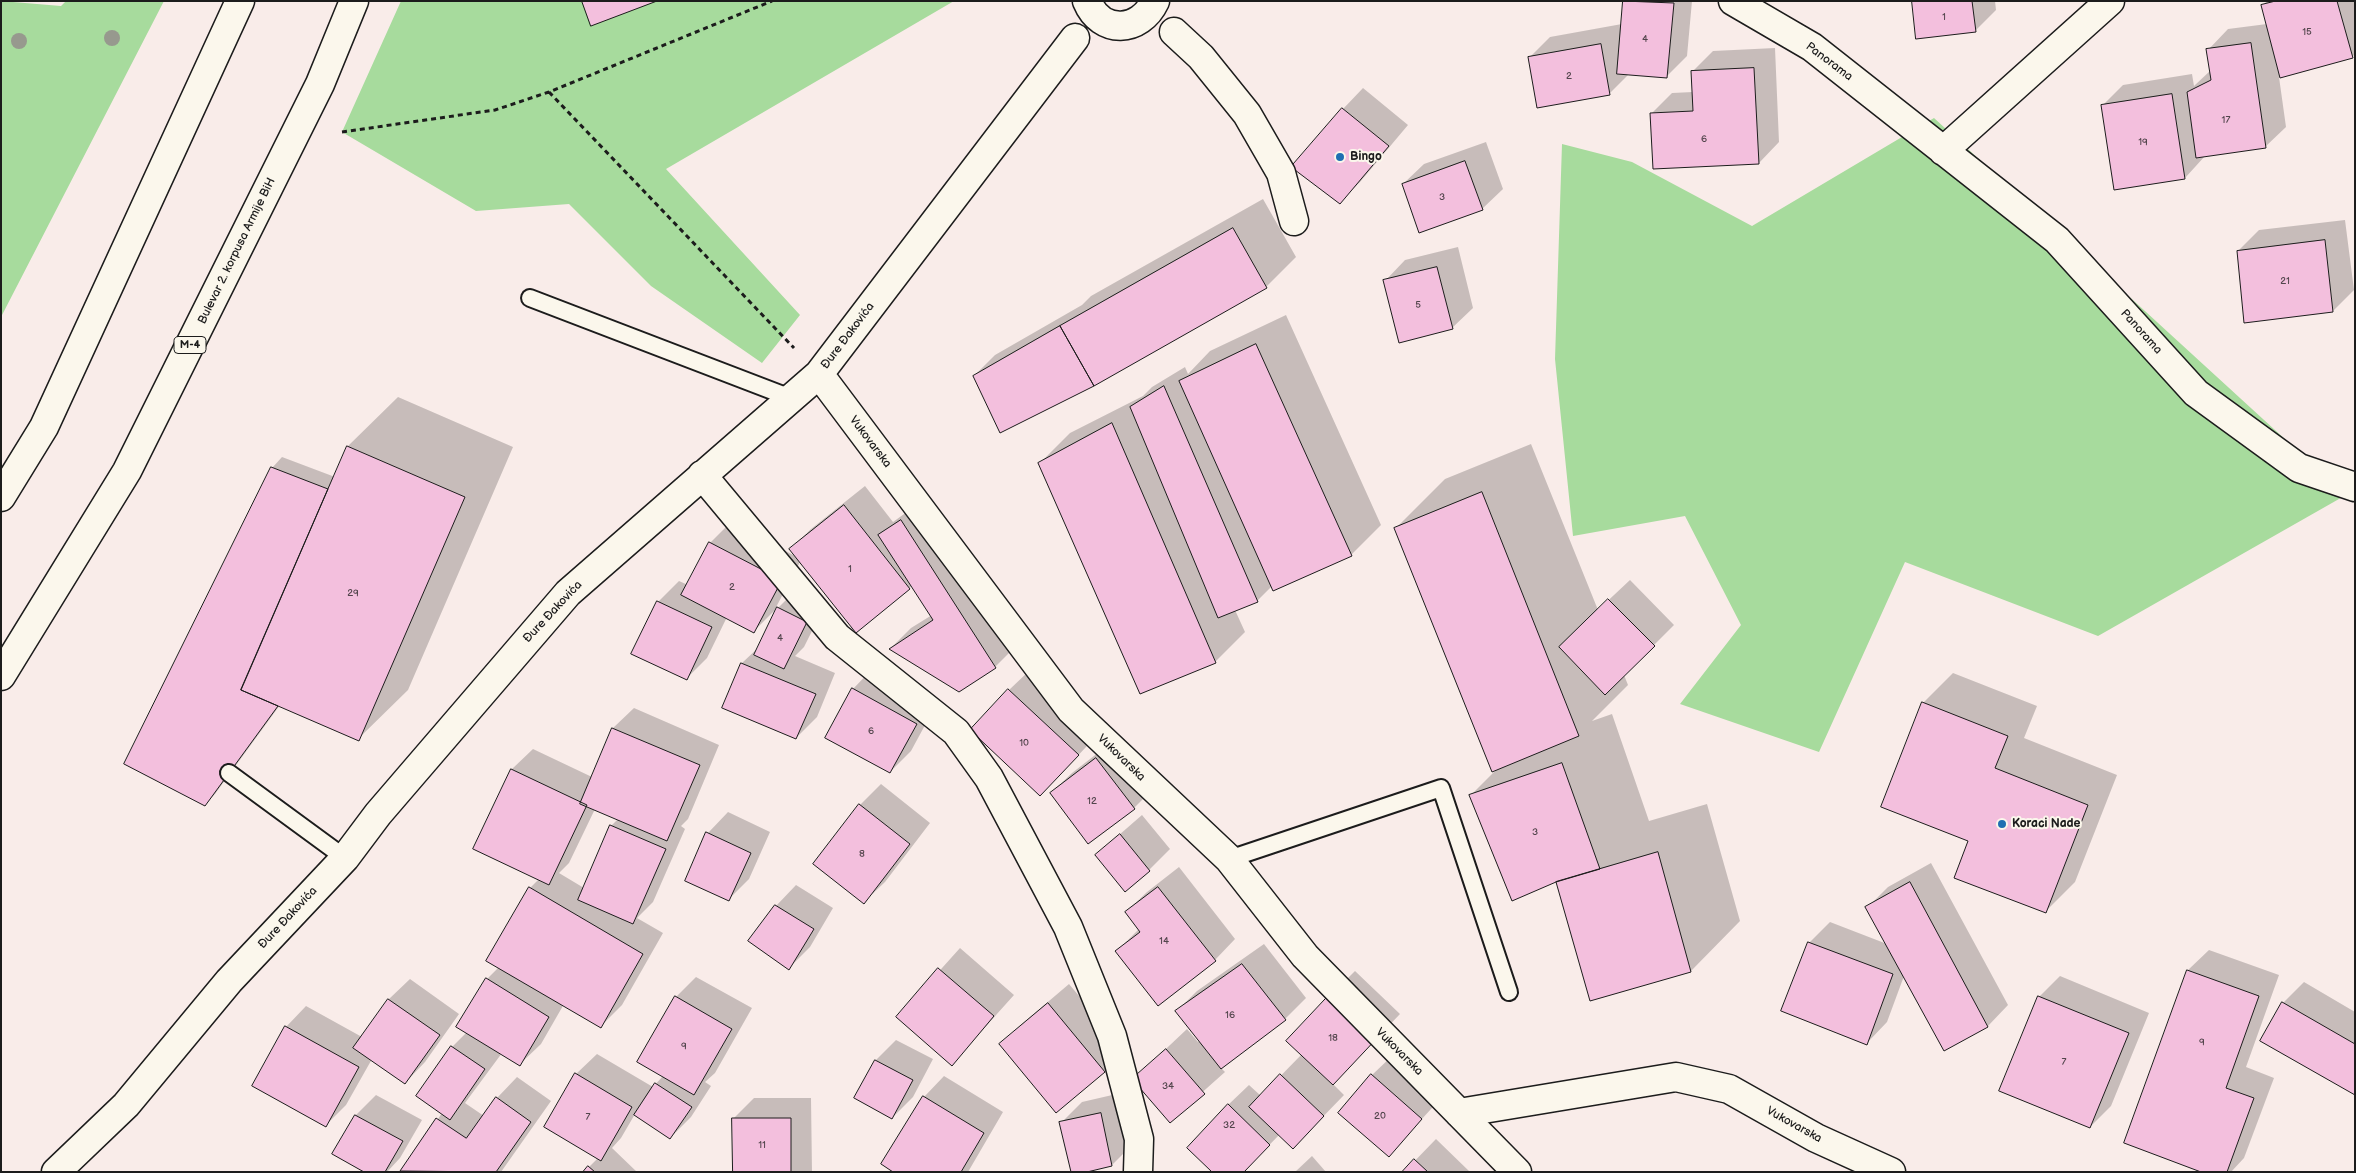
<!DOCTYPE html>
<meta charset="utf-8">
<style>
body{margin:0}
#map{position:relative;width:2356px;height:1173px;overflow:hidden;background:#f9ece9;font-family:"Balsamiq Sans",sans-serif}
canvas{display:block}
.frame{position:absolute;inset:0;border:2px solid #1c1c1c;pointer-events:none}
</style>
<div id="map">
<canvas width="2356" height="1173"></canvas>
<div class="frame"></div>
</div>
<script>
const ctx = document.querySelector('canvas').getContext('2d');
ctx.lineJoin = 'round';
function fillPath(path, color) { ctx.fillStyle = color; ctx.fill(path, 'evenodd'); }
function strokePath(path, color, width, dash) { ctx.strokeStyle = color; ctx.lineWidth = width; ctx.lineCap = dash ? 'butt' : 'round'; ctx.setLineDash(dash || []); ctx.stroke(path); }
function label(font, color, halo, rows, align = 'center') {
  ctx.font = font + ' "Balsamiq Sans",sans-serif'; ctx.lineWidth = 4; ctx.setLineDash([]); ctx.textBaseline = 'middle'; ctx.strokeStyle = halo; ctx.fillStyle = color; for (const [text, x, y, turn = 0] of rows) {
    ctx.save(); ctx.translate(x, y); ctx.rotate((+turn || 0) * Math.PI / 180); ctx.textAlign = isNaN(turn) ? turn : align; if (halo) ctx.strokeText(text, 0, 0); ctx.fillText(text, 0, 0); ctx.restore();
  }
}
const green = new Path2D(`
 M1,1L61,6L66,1H164L1,317Z
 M401,1H954L666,169L800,315L762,363L651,286L569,204L476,211L342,132Z
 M1934,118L2346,495L2098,636L1905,562L1819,752L1680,704L1741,625L1685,516L1573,536L1555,359L1562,144L1632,162L1752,226Z`);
const shadow = new Path2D(`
 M1624,1H1692L1687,56L1666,77L1629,74L1609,94L1530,57L1550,37L1622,24Z
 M1913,1H1995L1996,10L1975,31Z
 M2267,1H2355V54L2352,57L2279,77L2286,127L2265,147L2205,156L2185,178L2102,106L2123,85L2192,74L2194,86L2211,70L2208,50L2228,29L2267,24L2262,6Z
 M1775,48L1779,142L1759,163L1651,114L1672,93L1693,92L1692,72L1713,51Z
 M1363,88L1408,125L1360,182L1339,203L1343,109Z
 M1486,142L1503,189L1482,209L1403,184L1424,164Z
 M1263,199L1296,257L1266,287L974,376L995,355L1082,305L1091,296Z
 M2345,220L2354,290L2333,311L2246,321L2238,251L2259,230Z
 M1458,247L1473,308L1452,328L1385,281L1405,260Z
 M1286,315L1381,525L1351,555L1272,586L1257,601L1235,610L1245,632L1215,662L1040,463L1070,433L1143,396L1152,387L1185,367L1188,374L1210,351Z
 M398,397L513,447L408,690L358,739L280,705L215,794L205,805L272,468L282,457L335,477L348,446Z
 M1531,444L1598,610L1630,580L1674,625L1624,675L1628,685L1592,721L1612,714L1649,821L1707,804L1740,921L1691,971L1591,1000L1557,880L1470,796L1498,768L1396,528L1445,479Z
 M865,486L893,522L922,501L1016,646L995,667L891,648L911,628L932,615L913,585L856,631L800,562L774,611L754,631L727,617L707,658L686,679L658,602L679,581L688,585L710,543L731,522L797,557L791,549L811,529Z
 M799,587L827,601L804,647L795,656L835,673L817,717L796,738L724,708L742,663L760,646L778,608Z
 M873,668L937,703L911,751L890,772L853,689Z
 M1030,670L1098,734L1061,774L1009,690Z
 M1953,673L2037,706L2024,738L2117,775L2075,882L2045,912L1970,841L1923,703Z
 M634,708L719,745L688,819L681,826L685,829L653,902L637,918L663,933L622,1005L601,1026L564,1004L541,1044L520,1064L502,1053L465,1103L484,1116L497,1098L517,1077L551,1101L501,1172H402L442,1113L452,1047L467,1032L487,979L499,967L530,888L539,879L474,848L512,769L533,749L592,777L613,728ZM595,809L618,819L611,826L584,888L559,873L569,863Z
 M1117,738L1155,787L1134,808L1089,843L1051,793L1072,773Z
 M881,784L930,823L885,882L864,902L815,864L860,805Z
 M728,812L770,832L749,879L729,899L708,833Z
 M1142,815L1170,849L1149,870L1096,855Z
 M1931,863L2008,1005L1988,1026L1944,1050L1904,976L1887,1022L1867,1043L1809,943L1830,922L1887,944L1867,908L1888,887Z
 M1179,867L1235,939L1215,960L1117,951L1139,929L1126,912L1147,892Z
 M796,885L833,908L810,947L789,968L776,906Z
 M1264,944L1306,998L1285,1019L1221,1068L1225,1072L1170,1121L1134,1079L1187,1029L1198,1042L1200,1040L1177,1011L1197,991Z
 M960,948L1014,995L952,1064L898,1017Z
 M2209,950L2279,975L2246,1067L2274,1078L2244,1158L2231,1172H2205L2125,1143L2188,970Z
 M1355,971L1400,1014L1333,1084L1344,1095L1314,1126L1280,1134L1243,1172L1228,1105L1249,1085L1261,1096L1302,1054L1335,991Z
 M2060,976L2149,1013L2111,1106L2090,1127L2039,997Z
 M696,977L752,1008L715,1073L705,1082L711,1086L691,1117L670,1138L635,1114L621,1138L612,1148L637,1172H584L598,1158L576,1074L597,1054L653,1087L663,1076L676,997Z
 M410,979L459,1014L425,1062L405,1083L372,1059L346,1105L326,1125L286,1027L306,1006L362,1037L389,999Z
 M2304,982L2355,1012V1094L2283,1003Z
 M1069,984L1125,1051L1104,1071L1057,1111L1001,1044L1022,1024Z
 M896,1040L933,1059L913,1097L892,1118L876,1060Z
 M1393,1055L1442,1097L1389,1155L1372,1075Z
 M944,1076L1003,1112L968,1172H896L924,1097Z
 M1121,1093L1132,1145L1112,1165L1061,1123L1082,1102Z
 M376,1095L422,1120L400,1158L387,1172H367L334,1153L356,1115Z
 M754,1098H811L812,1172H734L733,1119Z
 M1436,1139L1470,1172H1404Z
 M1312,1156L1326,1172H1295Z`);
const building = new Path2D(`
 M582,1H657L591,26Z
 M1623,1L1674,3L1667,78L1617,74Z
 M1912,1H1972L1976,32L1916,39Z
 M2276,1H2337L2353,58L2280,78L2261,5Z
 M2251,43L2266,148L2196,158L2187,92L2211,80L2206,49Z
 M1601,44L1610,95L1537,108L1528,57Z
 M1754,68L1759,164L1653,169L1650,113L1693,111L1691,71Z
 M2172,94L2185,179L2114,190L2101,105Z
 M1342,108L1389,146L1340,204L1291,167Z
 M1465,161L1483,210L1419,233L1402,184Z
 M1233,228L1267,288L1094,386L1060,326Z
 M2325,240L2333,312L2244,323L2237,251Z
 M1437,267L1453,329L1399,343L1383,280Z
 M1060,326L1094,386L1000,433L973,376Z
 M1256,344L1352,556L1273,591L1179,381Z
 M1164,386L1258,602L1218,618L1130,407Z
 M1112,423L1216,663L1140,694L1038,463Z
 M347,446L465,497L359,741L241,690Z
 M271,467L328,489L241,690L278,706L205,806L124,764Z
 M1482,492L1579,736L1492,772L1394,528Z
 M844,505L910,589L856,633L789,549Z
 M901,520L996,668L959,692L889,649L933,620L878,535Z
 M709,542L782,580L754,633L681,595Z
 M1608,599L1655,646L1605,695L1559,647Z
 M657,601L712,627L687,680L631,654Z
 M777,607L807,622L784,669L754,655Z
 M741,663L816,694L796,739L722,708Z
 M852,688L917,724L890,773L825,738Z
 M1008,689L1079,755L1040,796L970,730Z
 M1922,702L2008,736L1995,768L2088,805L2046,913L1954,878L1968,841L1881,807Z
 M612,728L700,765L667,841L580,804Z
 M1096,758L1135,809L1088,844L1050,793Z
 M1562,763L1600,869L1556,882L1512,901L1469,795Z
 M511,769L587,805L549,885L473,849Z
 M859,804L910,844L864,904L813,864Z
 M610,825L666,849L633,924L578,900Z
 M706,832L751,853L729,901L685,881Z
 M1120,834L1150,871L1125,892L1095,855Z
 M1658,852L1691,972L1590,1001L1556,882Z
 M1910,882L1988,1027L1944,1051L1865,907Z
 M529,887L643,954L601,1028L486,961Z
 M1158,887L1216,961L1158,1006L1115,951L1140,932L1125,912Z
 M775,905L814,929L789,970L748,941Z
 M1808,942L1893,974L1867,1045L1781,1011Z
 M1242,964L1286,1020L1221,1069L1175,1011Z
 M938,968L994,1016L952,1066L896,1017Z
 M2187,970L2259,996L2226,1088L2254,1098L2227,1172H2201L2124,1143Z
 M486,978L549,1017L520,1066L456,1027Z
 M1334,990L1380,1035L1333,1085L1286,1041Z
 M675,996L732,1029L694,1095L637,1062Z
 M2038,996L2129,1033L2090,1128L1999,1091Z
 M388,999L440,1035L405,1084L353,1048Z
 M2282,1002L2355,1044V1095L2260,1041Z
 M1048,1003L1105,1072L1056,1113L999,1044Z
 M285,1026L359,1067L326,1127L252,1086Z
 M451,1046L485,1069L450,1120L416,1096Z
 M1166,1049L1205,1094L1170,1123L1132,1079Z
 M875,1060L913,1080L892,1119L854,1098Z
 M575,1073L632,1107L601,1161L544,1127Z
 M1280,1074L1324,1116L1293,1149L1249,1107Z
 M1371,1074L1422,1119L1389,1157L1338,1113Z
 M655,1083L692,1107L670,1139L634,1115Z
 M923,1096L984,1133L961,1172H893L881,1164Z
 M496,1097L531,1122L496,1172L400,1171L436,1118L466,1138Z
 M1228,1104L1270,1145L1244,1172H1212L1187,1148Z
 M1101,1113L1112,1166L1087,1172H1071L1059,1122Z
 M355,1115L403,1141L385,1172H364L332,1154Z
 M732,1118H791V1172H733Z
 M1414,1159L1428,1172H1402Z
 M588,1166L595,1172H583Z`);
const path = new Path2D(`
 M549,92L794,348
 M342,132L495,110L549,92L772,1`);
const service = new Path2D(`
 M530,298L791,398
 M229,773L345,858
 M1229,859L1441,788L1509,992`);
const minor = new Path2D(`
 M1087,1C1101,35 1140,33 1155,1
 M1733,1L1812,47L2057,240L2196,393L2299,468L2355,487
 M1174,32L1201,57L1247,114L1281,173L1294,221
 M1943,151L2110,1
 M819,374L1071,710L1229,859L1305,956L1517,1172
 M702,475L837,637L956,732L989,778L1068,927L1112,1036L1139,1139L1138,1172
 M1459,1113L1676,1077L1729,1089L1816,1138L1891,1172
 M56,1172L126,1105L229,981L345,858L378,814L568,593L819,374L1075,38`);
const primary = new Path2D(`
 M1,497L44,427L240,1
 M1,676L127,471L320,84L354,1`);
const trees = [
 [112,38],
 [19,41]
];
const markers = [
 [1340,157,5,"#1f6fb2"],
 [2002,824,5,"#1f6fb2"]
];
const numberNames = [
 ["1",1944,17],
 ["15",2307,32],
 ["4",1645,39],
 ["2",1569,76],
 ["17",2226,120],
 ["6",1704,139],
 ["19",2143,142],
 ["3",1442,197],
 ["21",2285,281],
 ["5",1418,305],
 ["1",850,569],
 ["2",732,587],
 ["29",353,593],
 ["4",780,638],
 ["6",871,731],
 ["10",1024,743],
 ["12",1092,801],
 ["3",1535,832],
 ["8",862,854],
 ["14",1164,941],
 ["16",1230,1015],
 ["18",1333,1038],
 ["9",2202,1042],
 ["9",684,1046],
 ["7",2064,1062],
 ["34",1168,1086],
 ["20",1380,1116],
 ["7",588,1117],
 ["32",1229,1125],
 ["11",762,1145]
];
const shields = [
 [190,345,32]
];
const shieldNames = [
 ["M-4",190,345]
];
const streetNames = [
 ["Panorama",1829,62,37],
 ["Bulevar 2. korpusa Armije BiH",237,251,-64],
 ["Panorama",2141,332,48],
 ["Đure Đakovića",848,336,-53],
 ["Vukovarska",870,442,53],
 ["Đure Đakovića",553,612,-47],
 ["Vukovarska",1121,758,44],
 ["Đure Đakovića",288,918,-47],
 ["Vukovarska",1399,1052,45],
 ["Vukovarska",1794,1125,29]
];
const poiNames = [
 ["Bingo",1350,157],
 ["Koraci Nade",2012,824]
];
fillPath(green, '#a7db9d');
fillPath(shadow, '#0003');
fillPath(building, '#f3bfdd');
strokePath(building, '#1c1c1c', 1);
strokePath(service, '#1c1c1c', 20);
strokePath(minor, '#1c1c1c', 31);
strokePath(primary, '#1c1c1c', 31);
strokePath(path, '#1c1c1c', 3, [5, 4]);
strokePath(service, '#fbf7ec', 16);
strokePath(minor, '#fbf7ec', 28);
strokePath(primary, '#fbf7ec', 28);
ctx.fillStyle = '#97998e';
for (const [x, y] of trees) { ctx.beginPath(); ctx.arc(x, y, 8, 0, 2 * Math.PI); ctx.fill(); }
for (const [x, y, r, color] of markers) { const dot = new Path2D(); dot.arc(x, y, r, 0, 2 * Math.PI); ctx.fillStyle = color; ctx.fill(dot); strokePath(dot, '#fbf7ec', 2); }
label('10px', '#52454c', null, numberNames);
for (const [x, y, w] of shields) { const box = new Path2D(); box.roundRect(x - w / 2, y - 8.5, w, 17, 4); ctx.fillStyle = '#fbf7ec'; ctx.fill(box); strokePath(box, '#1c1c1c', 1); }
label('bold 11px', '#1c1c1c', null, shieldNames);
label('12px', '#1c1c1c', '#fbf7ec', streetNames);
label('bold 12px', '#1c1c1c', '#fbf7ec', poiNames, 'left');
</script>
